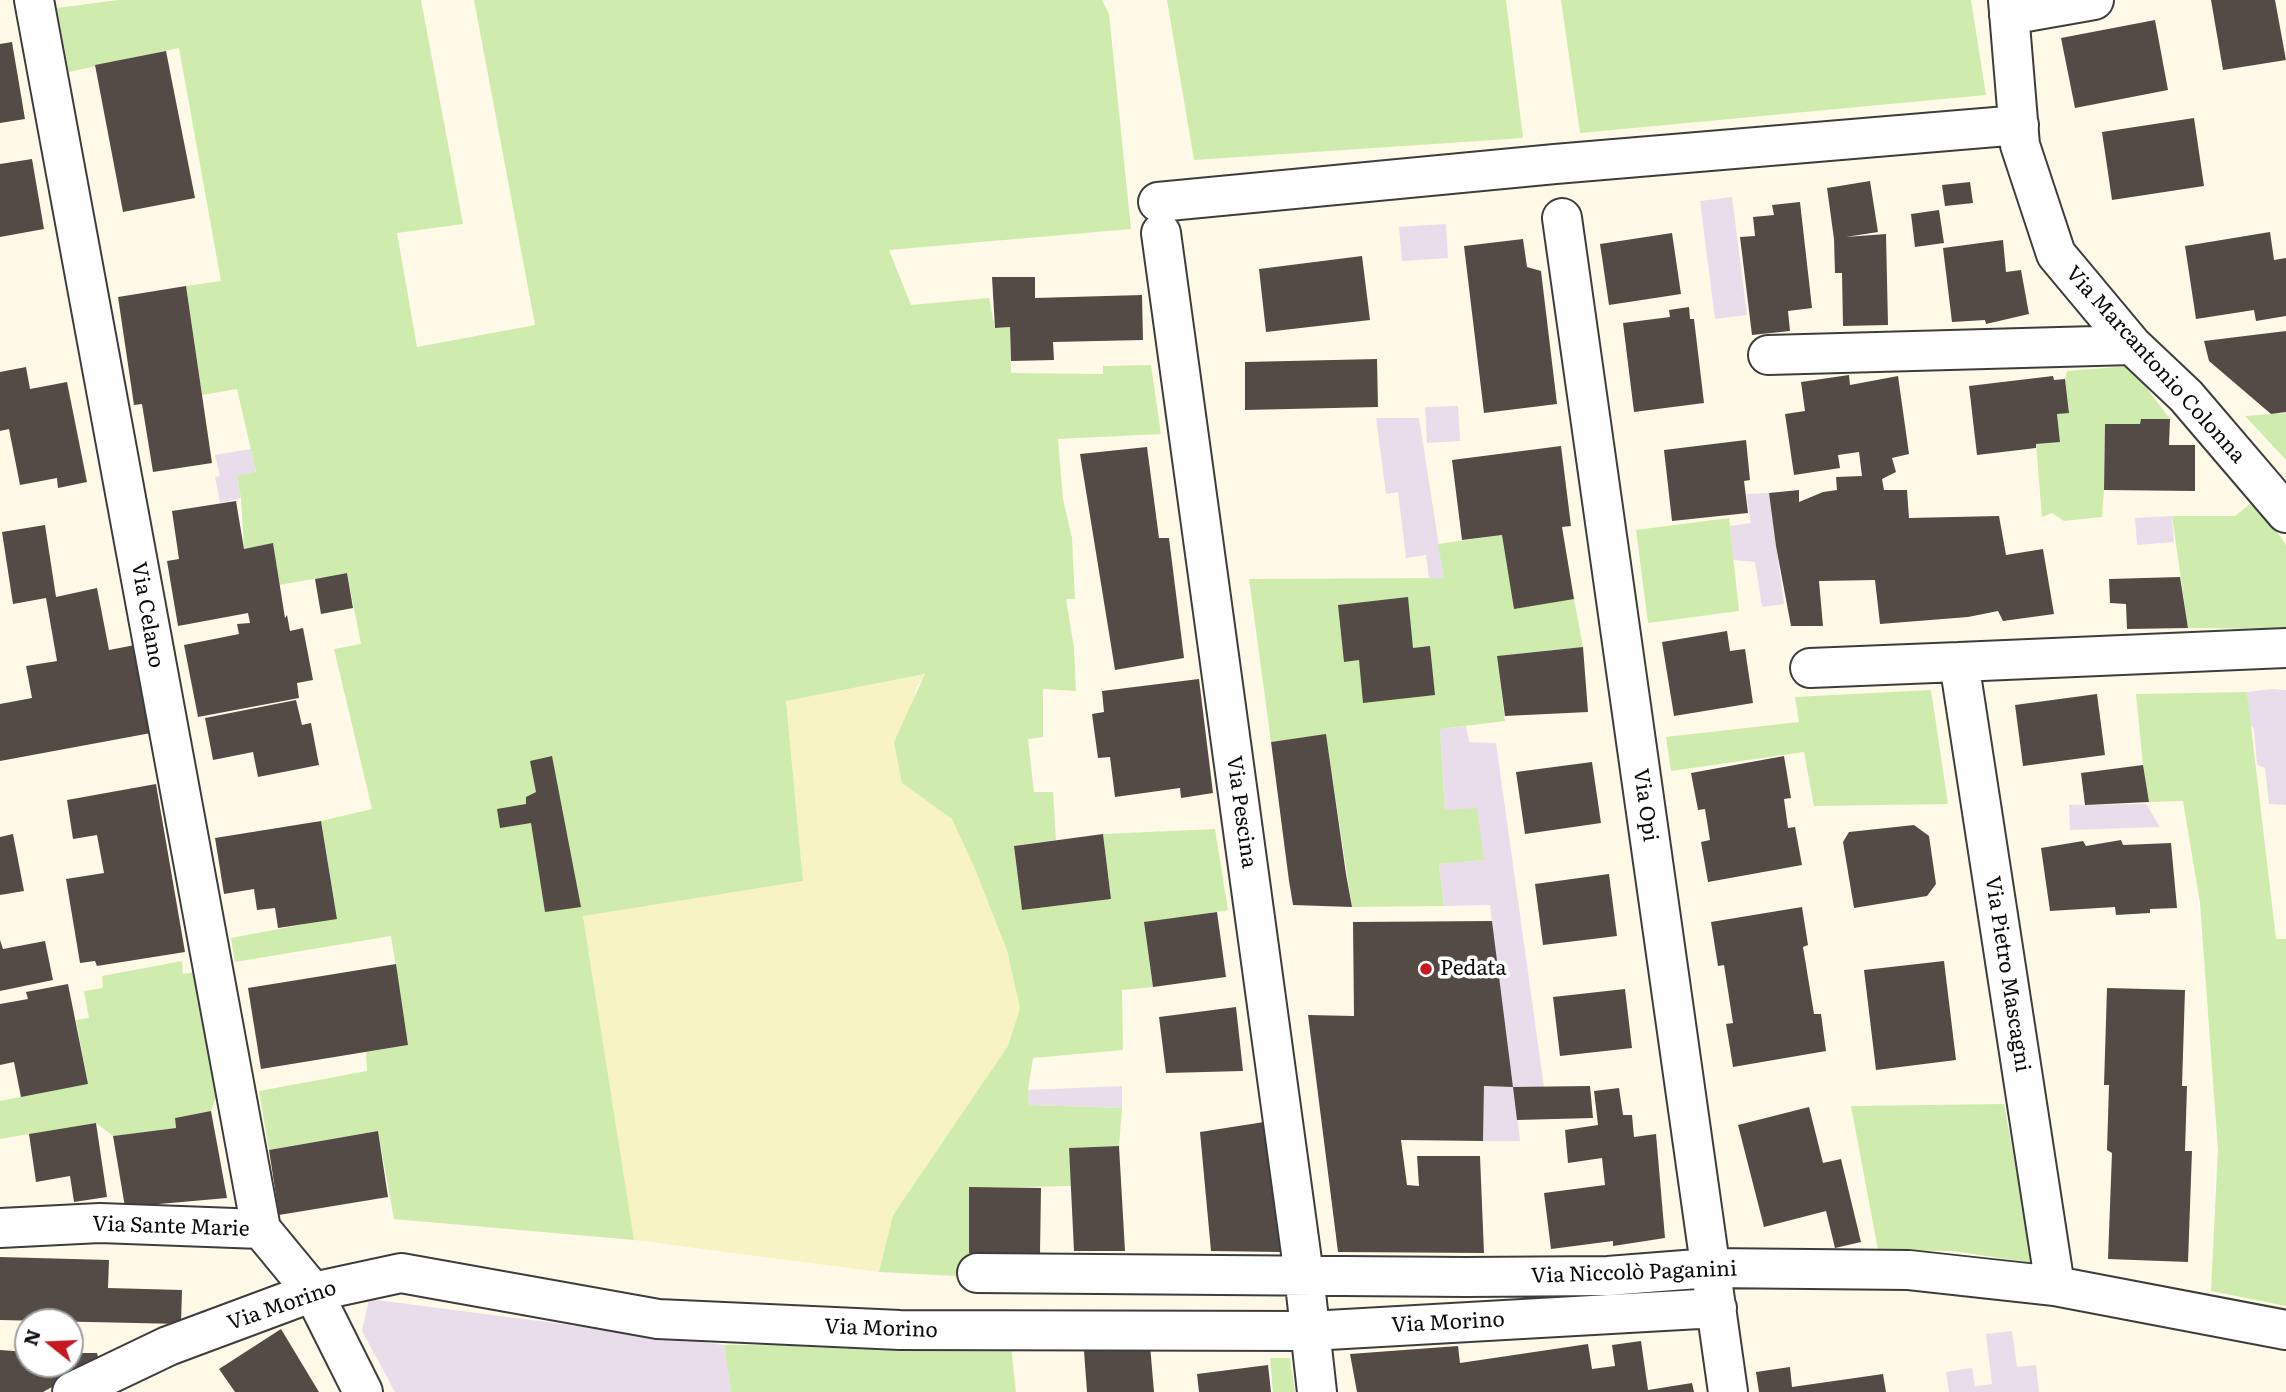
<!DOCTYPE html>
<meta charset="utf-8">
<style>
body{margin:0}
#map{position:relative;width:2286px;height:1392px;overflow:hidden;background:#fffae7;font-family:Literata,serif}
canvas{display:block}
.north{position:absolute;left:14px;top:1308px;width:70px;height:70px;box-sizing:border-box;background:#fff;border:2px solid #9d9d9d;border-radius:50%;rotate:288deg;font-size:19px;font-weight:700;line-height:28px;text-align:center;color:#0a0a0a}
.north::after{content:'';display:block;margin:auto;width:24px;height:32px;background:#c51821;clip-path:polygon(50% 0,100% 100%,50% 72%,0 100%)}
</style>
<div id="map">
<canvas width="2286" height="1392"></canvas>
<div class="north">N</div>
</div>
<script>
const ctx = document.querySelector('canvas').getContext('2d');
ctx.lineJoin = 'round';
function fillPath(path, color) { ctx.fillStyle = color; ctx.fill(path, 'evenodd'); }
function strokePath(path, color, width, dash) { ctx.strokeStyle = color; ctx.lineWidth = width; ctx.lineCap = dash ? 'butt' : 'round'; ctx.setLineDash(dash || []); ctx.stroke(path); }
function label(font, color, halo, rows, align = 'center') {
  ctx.font = font + ' Literata,serif'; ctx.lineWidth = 7; ctx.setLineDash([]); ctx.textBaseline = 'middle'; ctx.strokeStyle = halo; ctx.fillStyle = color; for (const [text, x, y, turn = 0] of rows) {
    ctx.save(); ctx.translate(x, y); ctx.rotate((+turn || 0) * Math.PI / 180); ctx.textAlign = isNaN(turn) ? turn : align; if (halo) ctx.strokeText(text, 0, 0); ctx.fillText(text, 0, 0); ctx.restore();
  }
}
const industrial = new Path2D(`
 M1732,197L1747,315L1715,319L1700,201Z
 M1446,224L1448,258L1402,261L1399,227Z
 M1458,406L1460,441L1427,443L1425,407Z
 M1376,418H1419L1444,578H1429L1426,555L1406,558L1398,492L1386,494Z
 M251,449L256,473L237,477L241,498L220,503L215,477L220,476L215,455Z
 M1769,493L1784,604L1762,607L1755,562L1733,560L1730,526L1751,523L1746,494Z
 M2172,516L2174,542L2137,545L2135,518Z
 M2271,689L2286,690V805L2269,804L2265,768L2257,765L2254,729L2250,725L2247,692Z
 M1466,726L1469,742L1496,743L1544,1087L1514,1088L1520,1141H1483L1484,1086L1513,1087L1490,905L1444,906L1439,864L1483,860L1445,810L1440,729Z
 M2146,804L2160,827L2070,830L2069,805Z
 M1122,1086V1108L1029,1105L1028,1090Z
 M369,1299L724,1345L731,1392H395L362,1331Z
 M2012,1331L2017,1367L2036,1365L2039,1392H1949L1946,1372L1972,1368L1975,1386L1992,1384L1986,1334Z`);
const farmland = new Path2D(`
 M926,674L916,688L902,783L952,819L975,869L1007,952L1020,1008L1008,1046L893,1215L879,1272L634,1240L583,915L803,881L786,701Z`);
const green = new Path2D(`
 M118,0H421L463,224L397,233L417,347L535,325L474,0H1102L1109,14L1131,229L889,250L911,305L989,298L995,328L1010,327L1011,373L1103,374V366L1151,365L1161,434L1058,439L1063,499L1072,538L1075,599H1066L1074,648L1076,691L1043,689V737L1028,739L1034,792H1053L1056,840L1014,846L1022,910L1111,899L1103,834L1215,829L1228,910L1144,923L1153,987L1122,990L1123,1050L1033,1058L1028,1090L1029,1105L1122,1108L1119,1146L1069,1148L1071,1186L969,1188V1253L956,1276L879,1272L893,1215L1008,1046L1020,1008L1007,951L975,869L952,819L902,783L894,742L925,674L786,701L803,881L583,916L634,1240L394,1219L378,1131L269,1150L259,1091L367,1071L366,1052L408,1045L391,936L235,962L231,938L337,918L321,821L372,809L334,649L361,644L347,573L279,585L273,544L244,549L241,498L237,476L256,472L237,389L202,395L186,286L221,281L179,48L69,72L57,8Z
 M1167,0H1506L1523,138L1194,160Z
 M1561,0H1971L1986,95L1580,133Z
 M2130,366L2170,419H2141L2140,424H2105L2104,490L2102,517L2064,521L2052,513L2042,517L2036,444L2060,441L2057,414L2069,412L2065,379L2067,371Z
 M2286,413V460L2245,416Z
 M2250,504L2268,519L2286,545V629L2188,628L2172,516H2235Z
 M1729,518L1739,611L1648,623L1636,530Z
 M1502,535L1574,599L1583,647L1497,656L1505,721L1440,729L1445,810L1477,808L1484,860L1439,864L1444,906L1352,907L1326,735L1271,742L1249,579L1444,578L1438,544Z
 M1931,690L1948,804L1814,806L1804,752L1671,771L1666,737L1799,722L1795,697Z
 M2247,692L2276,939H2286V1306L2211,1291L2218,1150L2200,903L2183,801L2149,802L2143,765L2136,694Z
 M182,961L183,974L195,972L219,1088L211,1111L175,1118L176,1128L113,1136L96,1123L0,1139V1101L88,1084L76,1020L89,1018L84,991L103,988L102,976Z
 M2004,1104L2033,1263L1953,1251L1878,1250L1851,1106Z
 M724,1345L1011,1346L1016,1392H731Z
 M1270,1358H1290L1295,1392H1273Z`);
const building = new Path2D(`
 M2211,0H2275L2286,60L2223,70Z
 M2155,20L2168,90L2075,108L2061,38Z
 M12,42L25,119L0,123V44Z
 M166,51L195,198L123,212L95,65Z
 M2194,118L2204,186L2112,200L2102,132Z
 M32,159L44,229L0,237V164Z
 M1870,181L1878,232L1846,237L1886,234L1888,325L1843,326L1842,273H1835L1834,239L1827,188Z
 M1970,182L1973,203L1945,206L1942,185Z
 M1800,202L1812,308L1788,311L1790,331L1752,335L1740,237L1755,236L1753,217L1774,215L1772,205Z
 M1939,210L1944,243L1915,247L1911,214Z
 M2270,232L2274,260L2286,258V316L2256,321L2254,310L2196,319L2185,246Z
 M1672,233L1681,294L1609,305L1600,244Z
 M1523,239L1527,267L1541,271L1557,404L1484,413L1464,246Z
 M2003,240L2006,272L2021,270L2029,314L1986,324L1985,320L1952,322L1943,248Z
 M1362,256L1370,320L1266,332L1259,269Z
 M992,277H1035V298L1142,295L1143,340L1053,342L1054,360L1011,361L1010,327L995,328Z
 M186,286L212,463L153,472L142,404L134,405L118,297Z
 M1689,307L1690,319H1694L1704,403L1634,412L1623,323L1670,317L1669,310Z
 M2286,331V412L2271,414L2209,361L2204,341Z
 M1377,359L1378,407L1245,410V362Z
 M26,367L30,389L67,382L87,482L58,488L57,478L20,485L9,429L0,431V372Z
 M1849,375L1850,385L1898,376L1909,454L1892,458L1896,472L1882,479L1884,490H1907L1909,518L1999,516L2006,555L2043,549L2054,614L2003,621L1998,611L1968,617L1880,624L1875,580L1819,581L1823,626H1791L1776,546L1769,493L1799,490V502L1823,492L1837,490L1836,477L1862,476L1859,452L1838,455L1840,468L1794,475L1785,414L1805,411L1801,382Z
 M2053,376L2054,380L2065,379L2069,413L2057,414L2060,442L2036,444V448L1977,455L1969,386Z
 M2141,419H2170L2169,445H2195V491L2104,490L2105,424H2140Z
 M1746,440L1750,480L1744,481L1748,513L1672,521L1664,450Z
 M1561,446L1571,526L1562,527L1574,599L1514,609L1502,535L1462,540L1452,460Z
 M1147,447L1159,538H1169L1184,658L1115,670L1080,454Z
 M236,501L244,549L273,543L285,618L287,615L290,631L303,628L313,680L297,683L299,698L198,717L184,645L239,634L237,624L250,623L248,613L178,626L167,561L179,559L172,511Z
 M45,525L56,597L97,588L109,650L135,645L151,733L0,761V704L32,698L26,666L57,661L46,598L13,604L2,532Z
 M347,573L353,608L321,614L315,579Z
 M2180,577L2188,628L2127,629L2126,604L2110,603L2109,579Z
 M1408,597L1413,648L1430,646L1435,695L1363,703L1359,660L1344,662L1338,605Z
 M1727,631L1730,651L1745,649L1753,703L1674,716L1662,642Z
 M1583,647L1588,712L1505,716L1497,656Z
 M1199,679L1213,793L1181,798L1180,788L1115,797L1110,757L1098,758L1092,714L1104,712L1102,691Z
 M2097,694L2105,755L2023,766L2015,705Z
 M296,700L302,725L311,723L319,765L258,777L253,752L213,760L205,718Z
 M1326,734L1346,874L1352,907L1293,905L1289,881L1271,742Z
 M552,756L581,907L545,912L531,823L500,828L497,809L526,804V797L536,792L530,761Z
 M1784,756L1791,798L1784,799L1788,828L1795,827L1802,865L1708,882L1701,842L1710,840L1705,809L1698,810L1691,773Z
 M1592,762L1601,823L1525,834L1516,772Z
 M2143,765L2149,802L2085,805L2081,773Z
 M156,784L185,952L97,966L95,961L80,963L66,879L104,873L97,835L73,839L67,800Z
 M321,821L337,919L278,928L275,908L257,910L254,889L224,894L215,838Z
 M1914,825L1929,836L1936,884L1927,896L1854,908L1843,842L1849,832Z
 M13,834L24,891L0,895V837Z
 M1103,834L1111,899L1022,910L1014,846Z
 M2121,840L2123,845L2171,843L2177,908L2150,909V913L2116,915L2115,907L2050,911L2041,848L2083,841L2086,846Z
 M1609,874L1617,936L1543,945L1535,884Z
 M1802,907L1808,945L1803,947L1814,1014H1821L1826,1051L1733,1067L1726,1024L1733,1023L1724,965L1718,966L1711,922Z
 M1217,912L1226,977L1153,987L1144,922Z
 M1492,921L1513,1087L1484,1086L1483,1141L1401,1140L1407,1185L1419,1186L1417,1156H1480L1484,1253L1338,1252L1308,1015L1354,1016L1353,922Z
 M0,940L3,949L45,941L53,980L0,991Z
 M1944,961L1956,1060L1876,1070L1864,970Z
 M396,964L408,1045L261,1069L248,988Z
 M68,984L88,1084L21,1097L14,1062L0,1065V1004L28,999L26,992Z
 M2107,988L2185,990L2182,1086H2187L2185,1151H2192L2188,1262L2108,1259L2112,1153L2107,1150L2109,1085H2104Z
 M1625,989L1632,1048L1560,1056L1553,997Z
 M1236,1007L1243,1071L1166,1073L1159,1017Z
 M1590,1086L1593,1118L1517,1120L1513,1087Z
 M1619,1088L1623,1115H1632L1634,1137L1656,1134L1665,1238L1613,1246V1241L1551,1249L1544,1193L1605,1185L1602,1158L1568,1163L1565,1130L1598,1125L1594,1091Z
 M1809,1107L1823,1163L1841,1159L1861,1242L1835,1248L1826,1211L1764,1227L1738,1125Z
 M211,1111L227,1198L125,1207L113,1136L176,1128L175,1118Z
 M1264,1122L1281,1252L1211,1251L1200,1132Z
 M96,1123L107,1197L74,1202L70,1176L36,1182L29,1134Z
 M378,1131L388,1197L279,1215L269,1150Z
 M1119,1146L1125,1251H1074L1069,1148Z
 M969,1187L1041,1188L1040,1254L969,1253Z
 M0,1257L109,1260L108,1288L182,1290L181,1324L0,1320Z
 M281,1329L319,1392H235L219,1369Z
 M1641,1341L1648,1390L1692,1383L1694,1392H1357L1350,1354L1458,1346L1460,1363L1588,1344L1592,1369L1615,1366L1612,1345Z
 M1150,1345L1154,1392H1087L1084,1351Z
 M0,1350L28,1352V1364H70V1353H97L99,1361L43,1392H0Z
 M1268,1365L1271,1392H1199L1197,1374Z
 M1790,1367L1792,1387L1883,1374L1886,1392H1759L1756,1372Z`);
const minor = new Path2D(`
 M34,0L261,1229
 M2008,0L2020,145L2056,254L2132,345L2186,396L2286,513
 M2009,15L2094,0
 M1158,202L1555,164L2019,125
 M1562,218L1728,1392
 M1161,233L1304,1275L1317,1392
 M1768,355L2132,345
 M1810,668L1959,662
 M0,1228L100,1223L261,1229L313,1292L363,1392
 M977,1273L1465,1277L1608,1276L1710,1268L1909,1270L2055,1286L2286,1330
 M2055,1286L1959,662L2286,648
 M72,1392L168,1346L313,1292L401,1273L658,1319L900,1330L1310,1331L1717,1308`);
const markers = [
 [1426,969,7,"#c51821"]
];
const streetNames = [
 ["Via Marcantonio Colonna",2155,365,48],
 ["Via Celano",147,615,80],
 ["Via Opi",1645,805,82],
 ["Via Pescina",1241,812,82],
 ["Via Pietro Mascagni",2007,974,81],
 ["Via Sante Marie",171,1227,2],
 ["Via Niccolò Paganini",1634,1273,-2],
 ["Via Morino",282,1306,-19],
 ["Via Morino",1448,1323,-3],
 ["Via Morino",881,1329,2]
];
const poiNames = [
 ["Pedata",1440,969]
];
fillPath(industrial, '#e9ddeb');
fillPath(farmland, '#f7f3c5');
fillPath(green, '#cfecae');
fillPath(building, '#544b46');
strokePath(minor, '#3d3d3d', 42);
strokePath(minor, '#fff', 38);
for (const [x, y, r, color] of markers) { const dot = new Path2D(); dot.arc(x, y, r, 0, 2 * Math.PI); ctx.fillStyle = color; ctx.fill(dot); strokePath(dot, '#fff', 2.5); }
label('21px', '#0a0a0a', '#fff', streetNames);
label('21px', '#0a0a0a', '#fff', poiNames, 'left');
</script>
